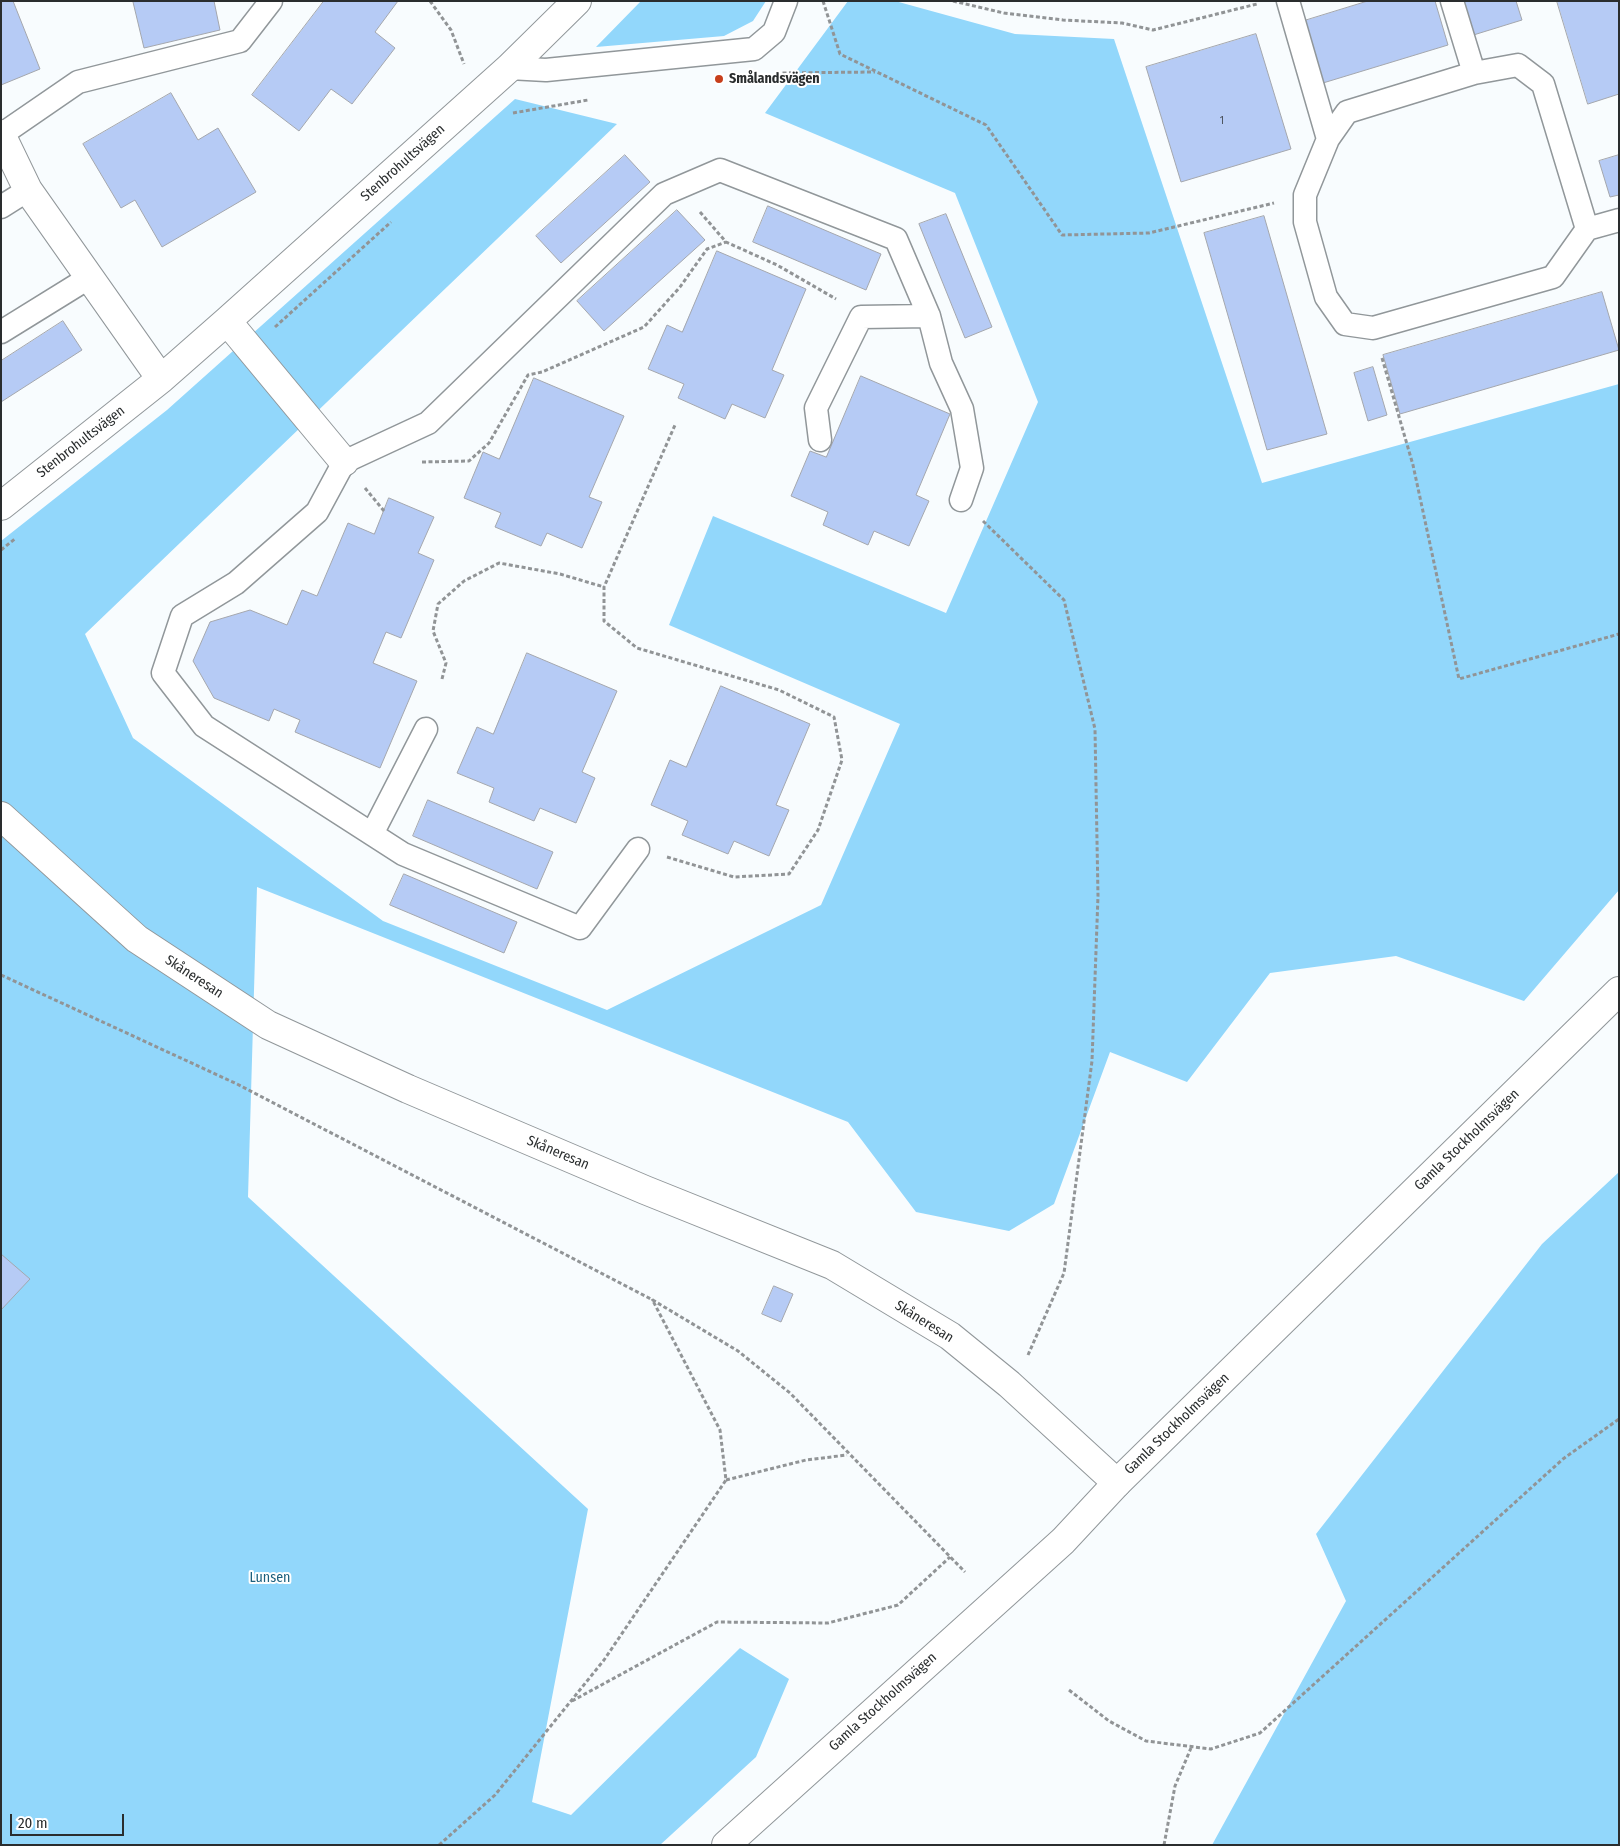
<!DOCTYPE html>
<meta charset="utf-8">
<style>
body{margin:0}
#map{position:relative;width:1620px;height:1846px;overflow:hidden;background:#f8fcfe;font-family:"Fira Sans Condensed",sans-serif}
canvas{display:block}
.frame{position:absolute;inset:0;border:2px solid #2a2d2e;pointer-events:none}
.scale{position:absolute;left:10px;top:1814px;width:114px;height:22px;box-sizing:border-box;border:2px solid #2a2d2e;border-top:0;padding-left:6px;font-size:15px;line-height:18px;white-space:nowrap;color:#2a2d2e;-webkit-text-stroke:4px #fff;paint-order:stroke}
</style>
<div id="map">
<canvas width="1620" height="1846"></canvas>
<div class="frame"></div>
<div class="scale">20 m</div>
</div>
<script>
const ctx = document.querySelector('canvas').getContext('2d');
ctx.lineJoin = 'round';
function fillPath(path, color) { ctx.fillStyle = color; ctx.fill(path, 'evenodd'); }
function strokePath(path, color, width, dash) { ctx.strokeStyle = color; ctx.lineWidth = width; ctx.lineCap = dash ? 'butt' : 'round'; ctx.setLineDash(dash || []); ctx.stroke(path); }
function label(font, color, halo, rows, align = 'center') {
  ctx.font = font + ' "Fira Sans Condensed",sans-serif'; ctx.lineWidth = 4; ctx.setLineDash([]); ctx.textBaseline = 'middle'; ctx.strokeStyle = halo; ctx.fillStyle = color; for (const [text, x, y, turn = 0] of rows) {
    ctx.save(); ctx.translate(x, y); ctx.rotate((+turn || 0) * Math.PI / 180); ctx.textAlign = isNaN(turn) ? turn : align; if (halo) ctx.strokeText(text, 0, 0); ctx.fillText(text, 0, 0); ctx.restore();
  }
}
const green = new Path2D(`
 M641,1H766L753,21L724,36L596,47Z
 M848,1H895L1015,34L1114,39L1262,483L1619,384V890L1524,1001L1396,956L1270,973L1187,1082L1110,1052L1054,1204L1009,1231L916,1212L848,1122L257,887L248,1197L588,1509L532,1802L571,1815L740,1648L789,1679L756,1757L660,1845H1V541L167,410L515,99L617,124L85,634L133,738L383,921L607,1010L821,905L900,724L669,625L713,516L946,613L1038,402L955,193L765,113Z
 M1619,1172V1845H1212L1346,1601L1316,1534L1542,1244Z`);
const building = new Path2D(`
 M1,1H13L40,69L1,85Z
 M214,1L220,30L144,48L133,2Z
 M324,1H398L375,32L395,48L352,104L331,89L299,131L252,95Z
 M1368,1H1435L1448,45L1323,83L1304,21Z
 M1457,1H1516L1522,20L1467,37Z
 M1557,1H1619V94L1588,104Z
 M1256,34L1291,149L1181,182L1146,67Z
 M171,93L198,140L218,128L256,192L162,247L135,200L121,208L83,144Z
 M625,155L650,182L561,263L536,236Z
 M1619,155V195L1610,197L1599,161Z
 M768,206L881,254L866,290L753,242Z
 M677,210L705,240L604,331L577,301Z
 M946,214L992,327L965,338L919,224Z
 M1264,216L1327,434L1267,450L1204,233Z
 M717,251L806,289L772,370L784,375L765,418L732,404L725,419L678,398L684,384L648,369L667,325L682,332Z
 M1602,292L1619,350L1400,414L1383,355Z
 M63,321L82,350L1,402V361Z
 M1373,367L1387,415L1368,421L1354,373Z
 M861,376L950,414L916,495L929,501L909,546L874,531L868,545L823,525L828,512L791,496L810,451L826,457Z
 M534,378L624,416L589,497L602,502L582,548L547,533L541,546L495,527L501,513L464,498L483,452L499,459Z
 M389,498L434,517L418,553L434,560L401,638L386,632L373,663L417,681L380,768L295,732L300,720L274,709L269,721L214,698L193,661L210,622L250,610L287,625L302,590L317,596L348,523L374,534Z
 M527,653L617,691L582,772L595,778L576,823L540,808L534,821L489,802L494,788L457,773L477,727L493,734Z
 M721,686L810,724L776,805L789,810L769,856L734,841L728,854L682,835L688,821L651,805L670,760L686,767Z
 M428,800L553,852L537,889L413,836Z
 M404,874L517,922L504,953L390,905Z
 M1,1254L30,1279L1,1310Z
 M774,1286L793,1294L781,1322L762,1314Z`);
const path = new Path2D(`
 M430,1L451,30L464,64
 M823,1L840,54L986,125L1062,235L1149,233L1274,203
 M953,1L1004,13L1063,20L1122,23L1153,30L1257,4
 M776,73L875,72
 M513,113L588,100
 M700,212L726,242L777,265L836,299
 M275,327L391,222
 M1382,358L1413,465L1459,679L1619,634
 M422,462L469,461L489,443L528,375L542,372L644,327L680,287L707,249L726,242
 M365,488L384,511
 M983,521L1064,600L1095,729L1098,896L1092,1061L1064,1273L1028,1355
 M1,550L16,538
 M442,679L446,663L433,631L438,604L464,581L499,563L560,574L604,587
 M667,857L734,877L789,874L818,830L842,760L834,717L779,690L637,648L604,621V587L675,425
 M1,975L237,1084L651,1299L738,1351L790,1393L965,1572
 M726,1480L806,1460L847,1455
 M1069,1690L1109,1721L1146,1741L1211,1749L1260,1733L1563,1459L1619,1419
 M572,1701L717,1622L828,1623L898,1605L950,1557
 M439,1845L495,1795L604,1660L726,1480L720,1430L652,1299
 M1164,1845L1175,1786L1191,1748`);
const lane = new Path2D(`
 M1288,1L1328,139
 M1452,1L1474,73
 M509,68L546,70L754,49L774,32L786,1
 M1,135L78,82L240,41L271,1
 M1,207L28,190
 M1587,229L1543,84L1518,65L1474,73L1347,112L1328,139L1305,195V222L1326,297L1345,324L1373,328L1553,277L1587,229L1619,220
 M1,332L90,277
 M820,440L816,408L861,317L929,316
 M372,834L426,729
 M638,849L580,928L403,854L204,726L163,673L182,616L236,583L317,512L344,462L428,423L664,194L720,170L896,239L929,316L941,363L962,409L972,468L961,500`);
const street = new Path2D(`
 M1,134L28,190L161,379
 M227,321L344,462
 M1,506L161,379L227,321L509,68L577,1
 M1,816L137,939L268,1025L408,1089L645,1190L832,1265L950,1336L1009,1384L1117,1483`);
const secondary = new Path2D(`
 M726,1845L1063,1541L1117,1483L1619,991`);
const markers = [
 [719,79,5,"#c73e1b"]
];
const numberNames = [
 ["1",1222,121]
];
const poiNames = [
 ["Smålandsvägen",729,79]
];
const streetNames = [
 ["Stenbrohultsvägen",403,163,-42],
 ["Stenbrohultsvägen",81,442,-38],
 ["Skåneresan",194,977,33],
 ["Gamla Stockholmsvägen",1467,1140,-44],
 ["Skåneresan",558,1153,23],
 ["Skåneresan",924,1322,32],
 ["Gamla Stockholmsvägen",1177,1424,-44],
 ["Gamla Stockholmsvägen",883,1702,-42]
];
const parkNames = [
 ["Lunsen",270,1578]
];
fillPath(green, '#92d7fb');
fillPath(building, '#b6cbf5');
strokePath(building, '#a4a7ad', 1);
strokePath(lane, '#91979a', 25);
strokePath(street, '#91979a', 30);
strokePath(secondary, '#91979a', 30);
strokePath(path, '#919496', 3, [4, 2.5]);
strokePath(lane, '#fff', 22);
strokePath(street, '#fff', 28);
strokePath(secondary, '#fff', 28);
for (const [x, y, r, color] of markers) { const dot = new Path2D(); dot.arc(x, y, r, 0, 2 * Math.PI); ctx.fillStyle = color; ctx.fill(dot); strokePath(dot, '#fff', 2); }
label('11px', '#4d5460', null, numberNames);
label('bold 14px', '#2a2d2e', '#fff', poiNames, 'left');
label('14px', '#2a2d2e', '#fff', streetNames);
label('14px', '#1b5f7d', '#fff', parkNames);
</script>
